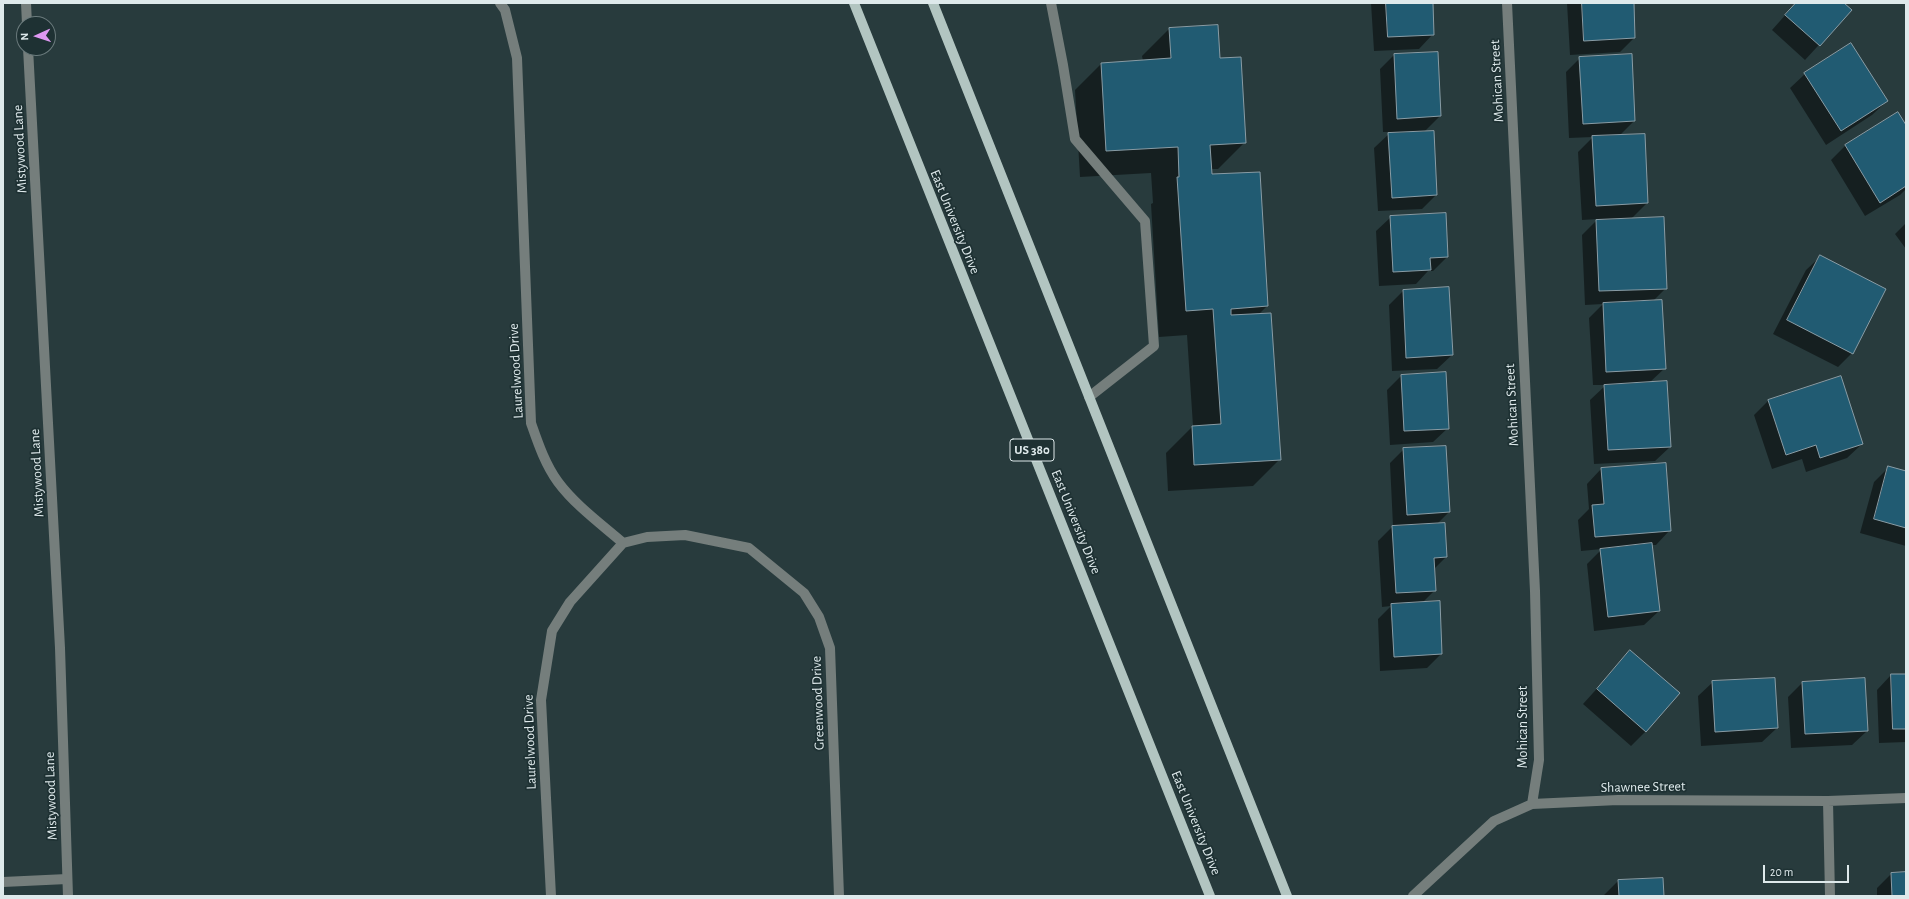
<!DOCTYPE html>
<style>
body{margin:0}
#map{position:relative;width:1909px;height:899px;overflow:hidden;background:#283b3d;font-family:"Alegreya Sans",sans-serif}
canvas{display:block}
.frame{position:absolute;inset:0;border:4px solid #dee9eb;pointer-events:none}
.north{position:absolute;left:16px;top:16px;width:40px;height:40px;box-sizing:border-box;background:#1e3133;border:1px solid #6b7b7d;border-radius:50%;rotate:267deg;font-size:11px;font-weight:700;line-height:16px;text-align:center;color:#dee9eb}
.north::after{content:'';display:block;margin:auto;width:14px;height:18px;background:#de98f2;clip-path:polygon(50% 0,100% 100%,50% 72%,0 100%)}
.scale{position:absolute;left:1763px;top:865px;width:86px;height:18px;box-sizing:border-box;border:2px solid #dee9eb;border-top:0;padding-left:5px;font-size:12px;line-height:14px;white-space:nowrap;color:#dee9eb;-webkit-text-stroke:3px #1e3133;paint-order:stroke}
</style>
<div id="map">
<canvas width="1909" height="899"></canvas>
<div class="frame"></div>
<div class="north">N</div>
<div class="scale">20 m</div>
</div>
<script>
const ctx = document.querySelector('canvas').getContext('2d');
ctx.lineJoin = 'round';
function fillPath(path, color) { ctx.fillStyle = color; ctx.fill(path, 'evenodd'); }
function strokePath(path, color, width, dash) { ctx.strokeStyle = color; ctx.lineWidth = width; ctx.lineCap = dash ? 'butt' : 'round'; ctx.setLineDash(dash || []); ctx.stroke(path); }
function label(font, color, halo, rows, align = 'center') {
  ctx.font = font + ' "Alegreya Sans",sans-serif'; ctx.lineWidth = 3.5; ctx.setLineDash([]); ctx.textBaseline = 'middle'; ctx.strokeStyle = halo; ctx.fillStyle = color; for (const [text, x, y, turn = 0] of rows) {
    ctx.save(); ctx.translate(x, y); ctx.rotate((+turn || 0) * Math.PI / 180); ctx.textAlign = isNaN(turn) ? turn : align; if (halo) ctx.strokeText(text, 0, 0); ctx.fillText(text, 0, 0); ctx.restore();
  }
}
const shadow = new Path2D(`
 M1371,3H1432L1433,34L1419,49L1374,51Z
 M1567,3H1633L1634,38L1620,52L1570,55Z
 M1796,3H1843L1851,10L1805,60L1772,30Z
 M1217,26L1219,59L1245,142L1218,169H1210L1211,176L1267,306L1258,315L1280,459L1253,486L1168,491L1166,453L1193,426L1187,335L1159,337L1151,204L1153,203L1151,173L1080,177L1075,90L1101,64L1143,61L1142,56L1169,29Z
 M1394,55L1440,116L1424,132L1436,195L1422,209L1378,211L1374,148L1391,132H1383L1380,69Z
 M1580,58L1634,121L1619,136L1644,135L1647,203L1631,219L1666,288L1652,302L1665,368L1649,383L1670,447L1655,461L1594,464L1590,400L1606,385H1593L1589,318L1603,304L1585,305L1582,235L1598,219L1582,220L1578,152L1593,137L1569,138L1566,72Z
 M1805,74L1887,101L1872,115L1826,145L1790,88Z
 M1898,114L1906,127V189L1900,195L1865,216L1831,160L1845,146Z
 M1391,217L1447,257L1433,271H1428L1416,284L1379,286L1376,231Z
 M1906,223V249L1895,234Z
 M1821,256L1852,353L1838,367L1773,334L1806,270Z
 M1403,291L1452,355L1437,369L1392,371L1389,305Z
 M1401,376L1448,428L1433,442L1390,445L1387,390Z
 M1840,378L1862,444L1847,458L1806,472L1802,459L1772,469L1754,415L1768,401Z
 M1445,447L1449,512L1437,524L1446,557L1434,569L1435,590L1422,603L1441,654L1427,668L1380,671L1378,619L1391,606L1382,607L1378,541L1393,526L1390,463L1404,449Z
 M1665,464L1670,530L1656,545H1651L1659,611L1644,625L1594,631L1587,564L1602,549L1581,551L1578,520L1589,509L1587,484L1601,469Z
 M1889,467L1906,472V546L1860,533L1874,482Z
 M1630,652L1646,731L1631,746L1583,704Z
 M1891,675H1906V742L1879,743L1877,690Z
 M1713,682L1777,728L1762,742L1701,746L1698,696Z
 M1802,683L1867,731L1852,745L1791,748L1788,697Z
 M1906,873V896H1877V888L1891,874Z
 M1618,881L1663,896H1603Z`);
const building = new Path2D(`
 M1386,3H1433L1434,35L1388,37Z
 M1582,3H1634L1635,38L1584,41Z
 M1796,3H1844L1852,10L1820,46L1785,15Z
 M1218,25L1220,58L1241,57L1246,143L1210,145L1212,174L1260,172L1268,306L1231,309V315L1271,313L1281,460L1194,465L1192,426L1221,424L1213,309L1186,311L1177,177H1179L1178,147L1106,151L1101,63L1171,58L1169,28Z
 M1851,43L1888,101L1841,131L1804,73Z
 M1438,52L1441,116L1397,119L1394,54Z
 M1632,54L1635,121L1583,124L1579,57Z
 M1898,112L1906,125V186L1880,203L1845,145Z
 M1434,131L1437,195L1392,198L1388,133Z
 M1645,134L1648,203L1596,206L1592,136Z
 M1446,213L1448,257L1430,258L1431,270L1393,272L1390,216Z
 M1664,217L1667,289L1599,291L1596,220Z
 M1820,255L1886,289L1853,354L1787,320Z
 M1449,287L1453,355L1406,358L1403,290Z
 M1662,300L1666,369L1606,372L1603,303Z
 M1446,372L1449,429L1404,431L1401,375Z
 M1841,376L1863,444L1820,458L1816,445L1786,455L1768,400Z
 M1667,381L1671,447L1608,450L1604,385Z
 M1446,446L1450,512L1407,515L1403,448Z
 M1666,463L1671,531L1595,537L1592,505L1604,504L1601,468Z
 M1888,466L1906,471V528L1874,519Z
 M1445,523L1447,557L1434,558L1436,591L1396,593L1392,526Z
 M1652,543L1660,611L1608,617L1600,549Z
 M1440,601L1442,654L1394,657L1391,604Z
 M1630,650L1680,693L1646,732L1597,689Z
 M1891,674H1906V729H1893Z
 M1775,678L1778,728L1715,732L1712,681Z
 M1865,678L1868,731L1805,734L1802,682Z
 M1906,872V896H1892L1891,873Z
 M1663,878L1664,896H1619L1618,880Z`);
const minor = new Path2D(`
 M26,3L27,24
 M500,3L505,10L517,58L531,423C538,443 545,464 558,482C575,505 601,524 623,543
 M1051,3L1063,65L1075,139L1145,221L1154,346L1089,397
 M1507,3L1535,591L1539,760L1532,804
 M28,48L60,648L68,896
 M623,543L647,537L685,535L749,548L804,593L819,617L830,648L839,896
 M1828,801L1830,896
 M3,882L67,879
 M551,896L541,700L552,631L570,602L623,543
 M1413,896L1494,821L1532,804L1618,800L1828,801L1906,798`);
const major = new Path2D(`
 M854,3L1210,896
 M933,3L1287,896`);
const shields = [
 [1032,450,44]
];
const shieldNames = [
 ["US 380",1032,450]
];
const streetNames = [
 ["Mohican Street",1497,81,-93],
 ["Mistywood Lane",20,149,-93],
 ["East University Drive",955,222,68],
 ["Laurelwood Drive",516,371,-93],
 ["Mohican Street",1512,405,-93],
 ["Mistywood Lane",37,473,-93],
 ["East University Drive",1076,522,68],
 ["Greenwood Drive",818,703,-92],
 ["Mohican Street",1523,727,-90],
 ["Laurelwood Drive",530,742,-92],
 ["Shawnee Street",1643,787,-1],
 ["Mistywood Lane",51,796,-92],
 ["East University Drive",1196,823,68]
];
fillPath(shadow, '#0007');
fillPath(building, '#215b72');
strokePath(building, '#899ca5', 1);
strokePath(minor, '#757e7c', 10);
strokePath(major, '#b2c5c1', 10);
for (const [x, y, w] of shields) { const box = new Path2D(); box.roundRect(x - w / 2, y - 11, w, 22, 3); ctx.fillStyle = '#1e3133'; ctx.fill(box); strokePath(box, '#dee9eb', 1); }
label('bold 13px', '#dee9eb', null, shieldNames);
label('14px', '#dee9eb', '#1e3133', streetNames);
</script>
